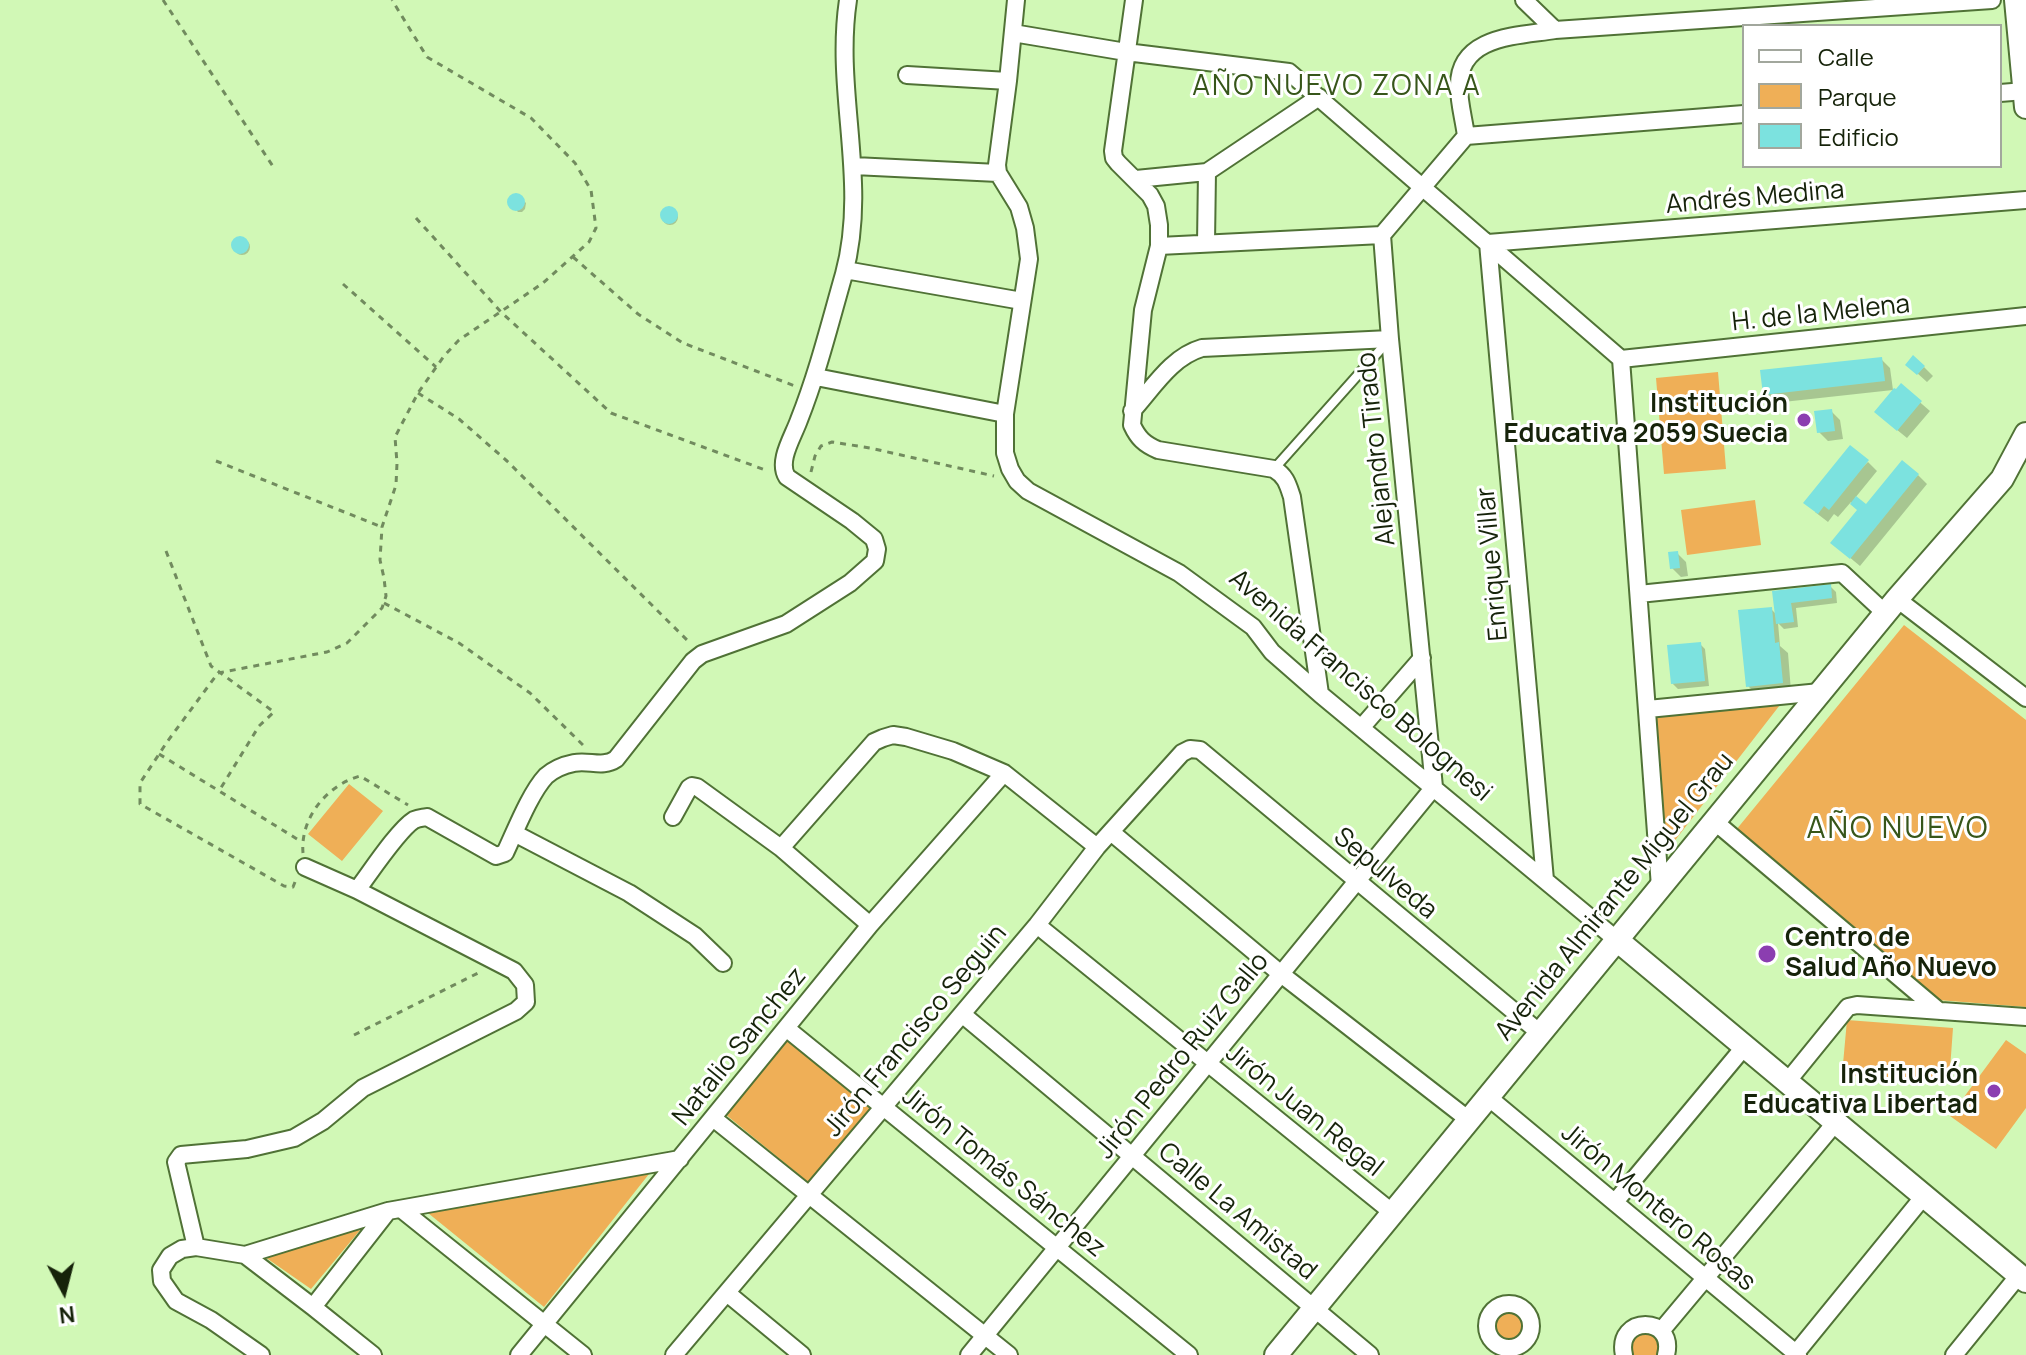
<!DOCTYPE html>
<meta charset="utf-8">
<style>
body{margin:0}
#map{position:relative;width:2026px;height:1355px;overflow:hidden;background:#d1f8b6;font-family:Manrope,sans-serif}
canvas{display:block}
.legend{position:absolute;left:1742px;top:24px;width:260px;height:144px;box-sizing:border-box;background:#fff;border:2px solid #a2a79d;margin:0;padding:10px 14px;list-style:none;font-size:24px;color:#16230a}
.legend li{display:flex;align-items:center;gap:16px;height:40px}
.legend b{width:40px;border:2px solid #a2a79d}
.north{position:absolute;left:24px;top:1251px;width:80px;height:80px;-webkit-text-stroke:6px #fff;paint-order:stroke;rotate:173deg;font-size:22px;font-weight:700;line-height:32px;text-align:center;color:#16230a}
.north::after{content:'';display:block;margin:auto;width:28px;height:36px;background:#16230a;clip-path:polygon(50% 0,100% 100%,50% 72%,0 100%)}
</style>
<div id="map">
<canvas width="2026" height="1355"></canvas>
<ul class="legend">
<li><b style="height:10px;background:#fff"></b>Calle</li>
<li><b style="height:22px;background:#efaf57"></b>Parque</li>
<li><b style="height:22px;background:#7ce2df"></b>Edificio</li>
</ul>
<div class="north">N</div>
</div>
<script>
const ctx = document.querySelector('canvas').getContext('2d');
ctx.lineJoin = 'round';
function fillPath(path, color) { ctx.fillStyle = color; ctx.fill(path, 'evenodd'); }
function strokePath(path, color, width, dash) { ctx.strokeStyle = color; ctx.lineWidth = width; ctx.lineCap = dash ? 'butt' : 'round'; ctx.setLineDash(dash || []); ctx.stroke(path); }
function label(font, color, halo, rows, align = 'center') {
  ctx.font = font + ' Manrope,sans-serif'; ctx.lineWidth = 6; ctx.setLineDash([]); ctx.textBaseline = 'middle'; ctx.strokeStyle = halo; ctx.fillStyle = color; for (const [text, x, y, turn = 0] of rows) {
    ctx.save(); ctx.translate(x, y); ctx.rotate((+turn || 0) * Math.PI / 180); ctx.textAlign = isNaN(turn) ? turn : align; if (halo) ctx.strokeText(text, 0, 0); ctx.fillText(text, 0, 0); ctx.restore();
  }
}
const green = new Path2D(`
 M1718,372L1726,469L1664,474L1656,378Z
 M1755,500L1761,545L1687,555L1681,510Z
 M1904,625L2026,720V1007L1938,1000L1736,830Z
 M1783,701L1666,852L1655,716Z
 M349,784L383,811L342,861L308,834Z
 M1847,1020L1953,1028L1949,1083L1842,1075Z
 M788,1040L870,1109L808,1182L725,1114Z
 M2006,1040L2026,1054V1108L1996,1149L1950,1116Z
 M649,1174L544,1307L428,1213Z
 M361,1229L311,1289L262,1255Z
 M1495 1325a14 14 0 1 1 28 0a14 14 0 1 1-28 0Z
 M1646,1330L1660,1338L1659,1355H1631L1632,1336Z`);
const shadow = new Path2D(`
 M514,196L520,197L526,203L525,209L522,212H518L510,203V199Z
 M662 217a8 8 0 1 1 16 0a8 8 0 1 1-16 0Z
 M234 247a8 8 0 1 1 16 0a8 8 0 1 1-16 0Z
 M1881,359L1890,368L1893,390L1774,403L1765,394Z
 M1924,367L1933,376L1927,382L1917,373Z
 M1901,386L1930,411L1907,438L1885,420Z
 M1831,411L1840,420L1843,439L1828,441L1819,432Z
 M1868,462L1877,471L1855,498L1866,507L1918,475L1927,484L1860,566L1842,551L1859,510L1851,502L1838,517L1834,514L1828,522L1815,512Z
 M1677,553L1686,562L1688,576L1681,577L1672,568Z
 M1830,586L1836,592L1837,603L1796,608L1798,627L1784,629L1778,623L1780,646L1788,653L1791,691L1757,695L1748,686L1771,609L1777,615L1775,593Z
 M1700,644L1705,649L1709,686L1678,689L1672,683Z`);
const building = new Path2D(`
 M507 202a9 9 0 1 1 18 0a9 9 0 1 1-18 0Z
 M660 215a9 9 0 1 1 18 0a9 9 0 1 1-18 0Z
 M231 245a9 9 0 1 1 18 0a9 9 0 1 1-18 0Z
 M1913,355L1925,366L1917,375L1905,365Z
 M1882,357L1885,381L1763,395L1760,370Z
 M1901,383L1922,401L1897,431L1874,412L1894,388L1896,389Z
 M1832,409L1835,431L1817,433L1814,411Z
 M1850,445L1869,460L1829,510L1824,506L1818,514L1803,503Z
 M1902,460L1919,474L1850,559L1830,543L1857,510L1850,504L1856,496L1866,504Z
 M1678,551L1680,568L1670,569L1668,552Z
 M1831,584L1832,598L1791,603L1794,622L1776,624L1772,591Z
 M1772,607L1775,643L1779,642L1783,683L1746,687L1738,610Z
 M1701,642L1705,681L1671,684L1667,645Z`);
const path = new Path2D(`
 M163,0L274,168
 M416,218L501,312L611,413L768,471
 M573,257L638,314L683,343L795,386
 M343,284L436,367
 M418,393L459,419L507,461L690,643
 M216,461L382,527
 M811,472L815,456L821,446L832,442L870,448L994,476
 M166,551L211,666L274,712L259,726L219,791
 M384,603L459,643L530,693L584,746
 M159,754L302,842
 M303,853C300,818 327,785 360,776L408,805
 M295,882L293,887L284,886L140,804V783L167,742L218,673L327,652L347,643L382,608L386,596L384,578L380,560L382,527L396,485L397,463L395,437L418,393L444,356L459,340L543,283L589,242L596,228L591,190L575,163L531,118L427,57L392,0
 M354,1035L480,972`);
const lane = new Path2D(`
 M1274,469L1389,340`);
const street = new Path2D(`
 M1016,0L1008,81L997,165L998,173L1019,207L1025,228L1029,259L1005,414V453L1010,469L1017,481L1028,491L1179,573L1253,627L1272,652L1320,694L1617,940
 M1134,0L1113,151L1114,158L1118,163L1150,195L1156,206L1159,225V246L1143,310L1132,425C1138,438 1144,444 1158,450L1274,469C1286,476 1288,485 1292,497L1320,694
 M1524,0L1555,30
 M1013,33L1126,52L1289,72L1621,359
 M907,75L1008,81
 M2000,93L2025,91
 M1466,136C1464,120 1459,103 1459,87C1458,35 1519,36 1555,30L1992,0
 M1466,136L1744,114
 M854,166L998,173
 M1136,179L1207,172L1319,97
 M1206,243L1207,172
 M1159,246L1382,235
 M845,270L1022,301
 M1621,359L1660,887
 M1621,359L2026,316
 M816,377L1005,414
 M1132,411C1153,388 1171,357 1202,348L1390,339
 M1639,594L1842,573L1885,613
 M1897,599L2026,698
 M1648,709L1820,692
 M1361,728L1422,658
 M1434,787L1390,339L1382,235L1466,136
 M673,817L689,788L692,786L697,787L781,848L870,925
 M1714,821L1939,1011
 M1111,832L1281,974L1469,1120
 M514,833L629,893L695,936L723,963
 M781,848L874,742L883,738L893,735L906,737L953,751L1004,773L1097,847
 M1545,880L1488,243L2026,200
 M357,890C370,873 398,830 414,820C419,818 422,818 427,817L496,856L505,853C515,832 530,793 546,776C554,769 564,765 574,763C589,760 603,768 616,759L693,661L702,654L786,624L850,583L875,561L877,549L874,539L852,521L787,477C777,461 793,437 799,420C818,372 830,323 844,274C869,181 834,93 848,0
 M1037,925L1393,1213
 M962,1014L1370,1355
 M786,1028L1189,1355
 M1787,1082L1848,1007L1857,1005L2026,1017
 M1488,1097L1798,1355
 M713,1118L1009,1355
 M1615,1202L1745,1046
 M401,1209L583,1355
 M196,1247L176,1162L181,1155L247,1149L294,1138L323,1121L363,1088L516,1011L526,1002L525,985L514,971L357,890L305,867
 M245,1255L313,1307L373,1355
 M727,1293L802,1355
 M1487 1326a22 22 0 1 1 44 0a22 22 0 1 1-44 0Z
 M313,1307L388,1211
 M1661,1331L1836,1122
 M1796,1353L1924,1196
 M261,1355L211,1320L176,1301L162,1281L161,1270L170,1256L182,1249L196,1247L245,1255L388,1211L680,1159
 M519,1355L870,925L1004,773
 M674,1355L1037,925L1097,847L1182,753L1190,749L1200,750L1540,1033
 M969,1355L1434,787
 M1624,1355C1615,1315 1676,1315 1666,1355
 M1954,1355L2019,1275`);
const secondary = new Path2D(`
 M2016,0L2026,107
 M1617,940L2026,1281
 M1276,1355L1897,599L2002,479L2026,434`);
const markers = [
 [1804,420,8,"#8b3eb0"],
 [1767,954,10,"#8b3eb0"],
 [1994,1091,8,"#8b3eb0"]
];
const streetNames = [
 ["Andrés Medina",1755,198,-5],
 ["H. de la Melena",1821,314,-6],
 ["Alejandro Tirado",1377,449,-96],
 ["Enrique Villar",1493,564,-95],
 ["Avenida Francisco Bolognesi",1360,686,41],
 ["Sepulveda",1385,874,40],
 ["Avenida Almirante Miguel Grau",1615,897,-51],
 ["Jirón Francisco Seguin",916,1031,-50],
 ["Natalio Sanchez",740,1047,-51],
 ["Jirón Pedro Ruiz Gallo",1183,1056,-51],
 ["Jirón Juan Regal",1304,1111,39],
 ["Jirón Tomás Sánchez",1003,1173,39],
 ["Jirón Montero Rosas",1658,1208,40],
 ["Calle La Amistad",1237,1212,40]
];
const poiNames = [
 ["Institución",1788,405],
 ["Educativa 2059 Suecia",1788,435],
 ["Centro de",1785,939,"left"],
 ["Salud Año Nuevo",1785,969,"left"],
 ["Institución",1978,1076],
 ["Educativa Libertad",1978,1106]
];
const neighbourhoodNames = [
 ["AÑO NUEVO ZONA A",1337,87]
];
const quarterNames = [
 ["AÑO NUEVO",1898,830]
];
fillPath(green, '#efaf57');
fillPath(shadow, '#0003');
fillPath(building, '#7ce2df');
strokePath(lane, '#507236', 12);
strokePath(street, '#507236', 20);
strokePath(secondary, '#507236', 26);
strokePath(path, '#718b5e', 3, [6, 6]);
strokePath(lane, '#fff', 8);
strokePath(street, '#fff', 16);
strokePath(secondary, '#fff', 22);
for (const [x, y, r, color] of markers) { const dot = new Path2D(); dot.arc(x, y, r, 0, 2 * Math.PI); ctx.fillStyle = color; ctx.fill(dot); strokePath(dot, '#fff', 3); }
label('26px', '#16230a', '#fff', streetNames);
label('bold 26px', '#16230a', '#fff', poiNames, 'right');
ctx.letterSpacing = '2px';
label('28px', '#37561a', '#fff', neighbourhoodNames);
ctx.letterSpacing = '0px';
ctx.letterSpacing = '2px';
label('30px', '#37561a', '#fff', quarterNames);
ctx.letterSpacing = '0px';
</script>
